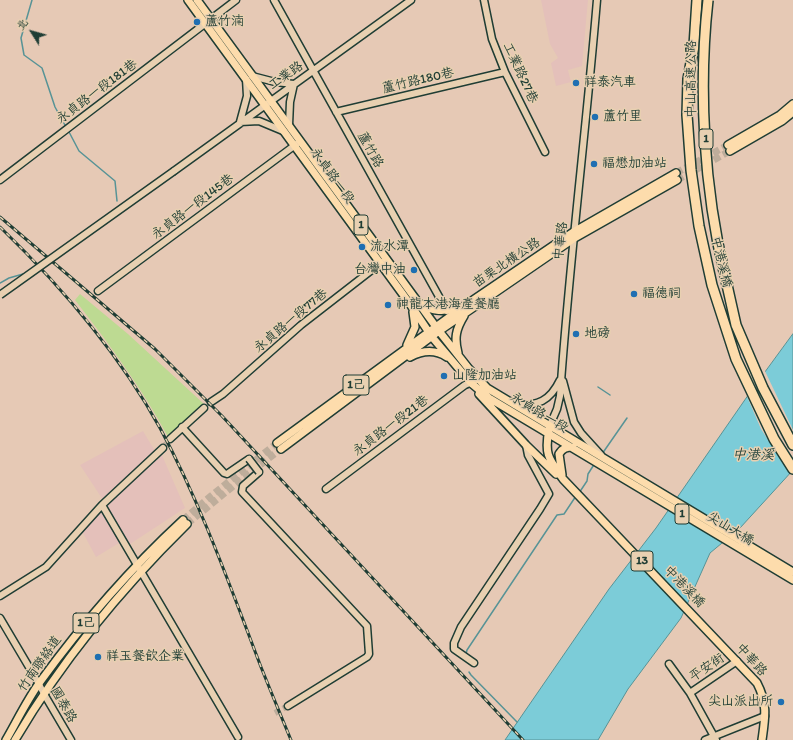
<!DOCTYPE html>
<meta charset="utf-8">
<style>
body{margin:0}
#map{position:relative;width:793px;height:740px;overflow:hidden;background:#e6c9b5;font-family:Itim,"LXGW WenKai TC",sans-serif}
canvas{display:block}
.north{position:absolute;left:12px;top:12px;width:40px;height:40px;-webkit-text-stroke:3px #e8d0b1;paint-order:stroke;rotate:307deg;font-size:11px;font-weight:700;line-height:16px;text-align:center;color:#1f3d34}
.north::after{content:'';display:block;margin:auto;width:14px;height:18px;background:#1f3d34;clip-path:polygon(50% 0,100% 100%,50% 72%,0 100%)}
</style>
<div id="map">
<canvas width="793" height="740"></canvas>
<div class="north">北</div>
</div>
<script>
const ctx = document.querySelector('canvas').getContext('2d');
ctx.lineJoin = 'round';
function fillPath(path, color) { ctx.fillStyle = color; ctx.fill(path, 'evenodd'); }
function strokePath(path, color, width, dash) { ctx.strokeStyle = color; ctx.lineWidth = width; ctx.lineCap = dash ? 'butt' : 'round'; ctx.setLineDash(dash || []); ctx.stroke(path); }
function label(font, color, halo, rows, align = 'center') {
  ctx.font = font + ' Itim,"LXGW WenKai TC",sans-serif'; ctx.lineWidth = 3; ctx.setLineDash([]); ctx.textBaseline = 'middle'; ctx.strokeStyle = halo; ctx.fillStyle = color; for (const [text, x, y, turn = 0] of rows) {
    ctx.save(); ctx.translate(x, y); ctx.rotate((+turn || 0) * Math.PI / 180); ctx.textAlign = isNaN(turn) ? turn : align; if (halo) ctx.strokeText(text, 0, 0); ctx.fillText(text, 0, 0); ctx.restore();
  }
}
const built = new Path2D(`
 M541,0H588L582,66L568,70L571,82L556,86L551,63L558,58L550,44Z
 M143,431L155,451L158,449L161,453L185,508L127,546L124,540L96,557L82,531L102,509L103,500L80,465Z`);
const green = new Path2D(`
 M80,294L128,334L204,404L168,437C142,388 109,344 75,300Z`);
const water = new Path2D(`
 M793,334V470L740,528L710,553L681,618L628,689L598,740H505L609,589L656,528L751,391Z`);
const pier = new Path2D(`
 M764,369L793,430V473L791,475L761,429L746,394Z`);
const stream = new Path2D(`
 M32,0L21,38L24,55L42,68L55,107L66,127
 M68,130L79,151L115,181L117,201
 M0,283L9,278L23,274
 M598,387L610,395
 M602,454L627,418
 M579,493L587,481L588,474L595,463
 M466,654L467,650L557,515L564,514L576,496
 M469,672L471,675L517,722`);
const minorTunnel = new Path2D(`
 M163,448L170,439
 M275,713L288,706`);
const majorTunnel = new Path2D(`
 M676,173L728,145
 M677,180L730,151
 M183,520L211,496L277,443
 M187,524L243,478L281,449`);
const minor = new Path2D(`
 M274,0L447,311
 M484,0L492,39L505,72L545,152
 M252,76L275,82L294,84L290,102L289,125
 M246,79L247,96L240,122L259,121L283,131
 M336,112L505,72
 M174,171L411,0
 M0,180L236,0
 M98,291L298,143
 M563,381L574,422L581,433L601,455
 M211,402L223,394L301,325L386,259
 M515,405C538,406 550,401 560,380
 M550,425L557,409L560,396C569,264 586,132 597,0
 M182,427L224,473L227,474L249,459
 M170,439L204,408
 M259,472L243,486L242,492L367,626L369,654L367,657L288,706
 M326,489L465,385L486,376
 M102,505L238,737
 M0,596L46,567L102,505L163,448
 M0,618L39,684L44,694L71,740
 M474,663L454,649V643L461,627L540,509L549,494L528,455L526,445
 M669,664L690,693L716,740
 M690,693L737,661
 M705,740L765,716`);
const major = new Path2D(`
 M188,0L410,304L432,337L471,383L489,398L793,580
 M197,0L439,331L469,369L487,388L793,572
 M728,145L780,115L793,104
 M730,151L782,121L793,112
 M421,304C433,312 444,312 457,308
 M407,345L415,327L413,312
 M458,353C454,338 456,329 464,316
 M410,357C423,350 435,349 447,357
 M479,394L526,445L556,474
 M549,429C544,455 549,459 563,479L757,683C768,704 765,718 762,740
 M277,443L463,307L575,231L676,173
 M281,449L439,331L573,239L677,180
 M562,475L559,454C563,448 566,447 573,447
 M6,740C17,721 27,700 40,682C83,623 130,569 183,520
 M15,740C62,660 121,589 187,524`);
const highway = new Path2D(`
 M697,0L694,46L688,79L687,115L691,170L699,226L712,285L736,359L774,439L793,469
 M725,276L736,325L763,388L793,445`);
const rail = new Path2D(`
 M0,217L155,349L222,416L523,740
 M0,227C62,287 118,352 160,428C201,504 230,586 261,667C271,692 281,716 291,740`);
const minorBridge = new Path2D(`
 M0,295L174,171
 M249,459L259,472`);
const highwayBridge = new Path2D(`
 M708,0C698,89 704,189 725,276`);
const markers = [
 [197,22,4,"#1f6fb2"],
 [576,83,4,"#1f6fb2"],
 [595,117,4,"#1f6fb2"],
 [594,164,4,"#1f6fb2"],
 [362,247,4,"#1f6fb2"],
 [414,270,4,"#1f6fb2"],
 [634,294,4,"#1f6fb2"],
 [388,305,4,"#1f6fb2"],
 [576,334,4,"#1f6fb2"],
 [444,376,4,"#1f6fb2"],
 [98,657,4,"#1f6fb2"],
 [781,702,4,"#1f6fb2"]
];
const shields = [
 [706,139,14],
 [361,225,14],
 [356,385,26],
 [682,514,14],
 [642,561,22],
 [86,623,26]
];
const shieldNames = [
 ["1",706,139],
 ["1",361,225],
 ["1己",356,385],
 ["1",682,514],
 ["13",642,561],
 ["1己",86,623]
];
const poiNames = [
 ["蘆竹湳",205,22],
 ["祥泰汽車",584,83],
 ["蘆竹里",603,117],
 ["福懋加油站",602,164],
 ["流水潭",370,247],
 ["台灣中油",406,270,"right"],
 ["福德祠",642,294],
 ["神龍本港海產餐廳",396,305],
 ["地磅",584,334],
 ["山隆加油站",452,376],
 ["祥玉餐飲企業",106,657],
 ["尖山派出所",773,702,"right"]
];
const streetNames = [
 ["工業路27巷",520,73,65],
 ["工業路",286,76,-35],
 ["中山高速公路",692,79,-90],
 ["蘆竹路180巷",418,81,-13],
 ["永貞路一段181巷",97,92,-37],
 ["蘆竹路",370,150,61],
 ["永貞路一段",332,176,54],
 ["永貞路一段145巷",193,207,-37],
 ["中華路",561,241,-83],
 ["中港溪橋",721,262,76],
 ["苗栗北橫公路",507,263,-34],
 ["永貞路一段77巷",291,321,-40],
 ["永貞路一段",539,413,31],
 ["永貞路一段21巷",391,426,-37],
 ["尖山大橋",730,529,31],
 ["中港溪橋",684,587,46],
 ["中華路",751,660,48],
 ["竹南聯絡道",40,664,-55],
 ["平安街",707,668,-34],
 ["國泰路",63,705,60]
];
const waterNames = [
 ["中港溪",753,455]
];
fillPath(built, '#e4c0ba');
fillPath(green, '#bdda92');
fillPath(water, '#7cccd8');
strokePath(water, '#579396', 1);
fillPath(pier, '#e6c9b5');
strokePath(stream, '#579396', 1.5);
strokePath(minorTunnel, '#bead9b', 6, [6, 3]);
strokePath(majorTunnel, '#bead9b', 7, [7, 3.5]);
strokePath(minor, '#1f3d34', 9);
strokePath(major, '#1f3d34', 10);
strokePath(highway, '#1f3d34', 12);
strokePath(minor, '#e8d0b1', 6);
strokePath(major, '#fddcac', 7);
strokePath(highway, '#fddcac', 9);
strokePath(rail, '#1f3d34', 3);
strokePath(rail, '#e8d0b1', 1.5, [4.5]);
strokePath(minorBridge, '#1f3d34', 9, []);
strokePath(highwayBridge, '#1f3d34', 12, []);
strokePath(minorBridge, '#e8d0b1', 6);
strokePath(highwayBridge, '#fddcac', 9);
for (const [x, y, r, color] of markers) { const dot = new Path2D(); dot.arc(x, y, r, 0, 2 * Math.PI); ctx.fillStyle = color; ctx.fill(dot); strokePath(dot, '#e8d0b1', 1.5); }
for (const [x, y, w] of shields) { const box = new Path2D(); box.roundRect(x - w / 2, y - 10, w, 20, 3); ctx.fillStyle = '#e8d0b1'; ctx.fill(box); strokePath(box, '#1f3d34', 1); }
label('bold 12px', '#1f3d34', null, shieldNames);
label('13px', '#1f3d34', '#e8d0b1', poiNames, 'left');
label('13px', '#1f3d34', '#e8d0b1', streetNames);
label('italic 14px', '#24443c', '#e8d0b1', waterNames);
</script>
